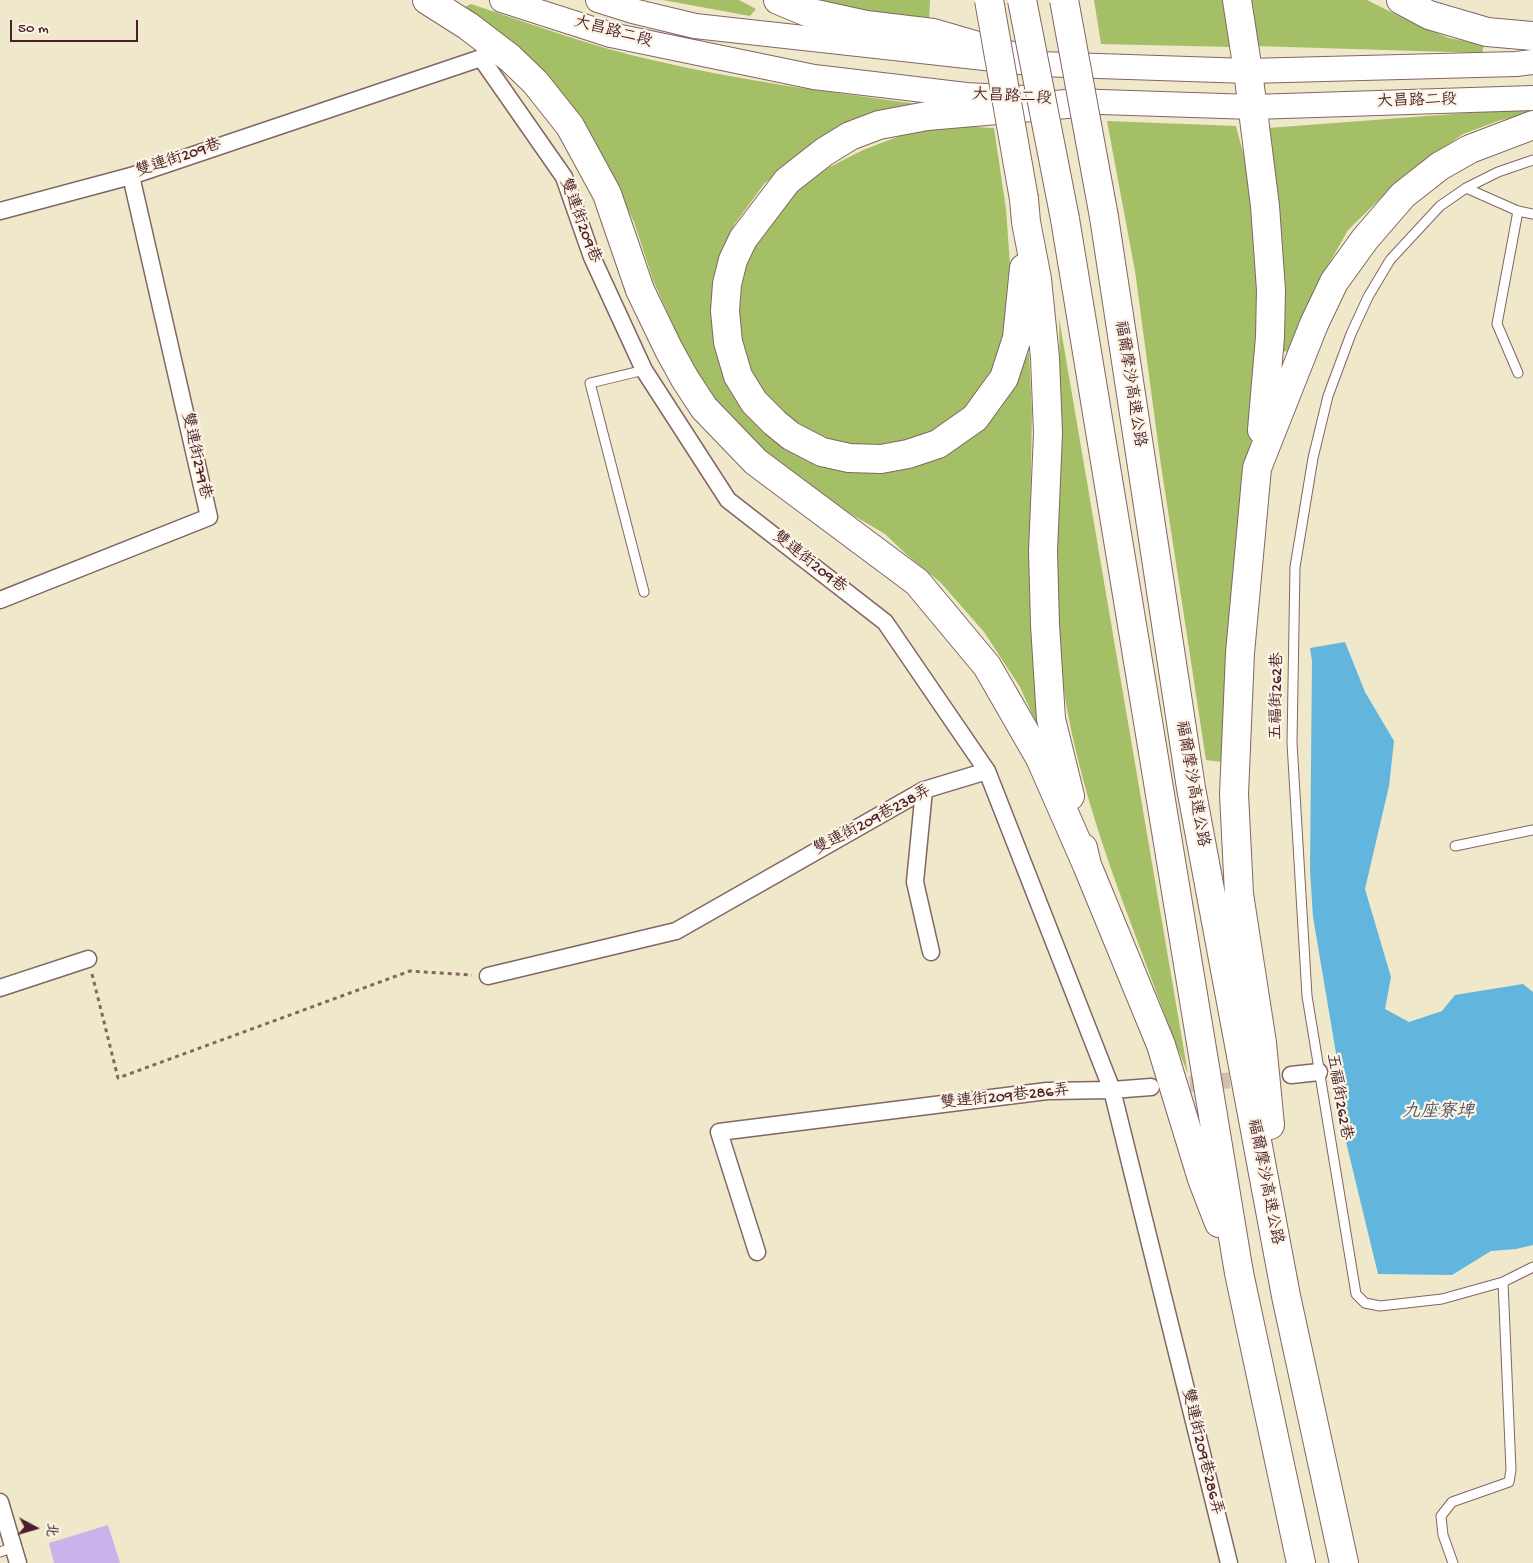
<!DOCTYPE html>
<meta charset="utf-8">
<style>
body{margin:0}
#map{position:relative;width:1533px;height:1563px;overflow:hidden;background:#efe8cb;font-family:"Gochi Hand","LXGW WenKai TC",sans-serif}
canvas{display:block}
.north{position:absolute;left:10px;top:1503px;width:50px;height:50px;-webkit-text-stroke:4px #fcf5e5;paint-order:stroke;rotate:96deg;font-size:14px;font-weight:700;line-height:20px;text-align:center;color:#4a1f2b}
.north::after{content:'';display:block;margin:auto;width:18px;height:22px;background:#4a1f2b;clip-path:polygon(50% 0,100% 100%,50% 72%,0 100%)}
.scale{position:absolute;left:10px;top:20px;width:128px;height:22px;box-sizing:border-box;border:2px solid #4a1f2b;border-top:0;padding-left:6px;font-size:15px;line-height:18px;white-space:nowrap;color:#4a1f2b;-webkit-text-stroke:4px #fcf5e5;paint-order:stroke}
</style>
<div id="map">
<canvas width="1533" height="1563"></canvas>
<div class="north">北</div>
<div class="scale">50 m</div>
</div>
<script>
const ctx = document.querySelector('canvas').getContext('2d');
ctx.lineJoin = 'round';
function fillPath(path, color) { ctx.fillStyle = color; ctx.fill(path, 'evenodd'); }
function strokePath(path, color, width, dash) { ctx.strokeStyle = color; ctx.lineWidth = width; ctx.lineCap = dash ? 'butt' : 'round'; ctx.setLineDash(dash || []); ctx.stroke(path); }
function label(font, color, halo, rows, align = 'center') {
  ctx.font = font + ' "Gochi Hand","LXGW WenKai TC",sans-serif'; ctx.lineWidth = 4.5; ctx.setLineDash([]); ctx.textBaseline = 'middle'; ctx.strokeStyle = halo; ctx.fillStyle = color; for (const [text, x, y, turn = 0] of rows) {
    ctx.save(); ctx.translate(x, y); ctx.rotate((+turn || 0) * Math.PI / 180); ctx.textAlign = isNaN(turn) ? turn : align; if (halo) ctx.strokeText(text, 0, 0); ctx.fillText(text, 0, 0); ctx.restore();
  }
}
const green = new Path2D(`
 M663,0H739L756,9L750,16Z
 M815,0H930L929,23L844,9Z
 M1094,0H1225L1232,47L1101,44Z
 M1248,0H1367L1417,25L1449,38L1484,45L1482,53L1256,46Z
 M471,4C531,24 591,46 652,60C742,81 834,93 926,105L833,131L792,159L764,184L734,225L719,263L712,322L719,360L735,398L762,429L806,459L848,470L988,422L1008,397L1029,352L1032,413L1029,589L1034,659L1047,747L1020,687L984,632L941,583L906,554L885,534L839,507L779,468L710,400L674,327L653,280L634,222L602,155L573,109L458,10Z
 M1533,108V114L1501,120L1463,134L1402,177L1348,230L1321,278L1290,351L1278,352L1268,128Z
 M1107,121L1236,126C1240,143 1246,160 1249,177C1265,270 1257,364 1250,456C1243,558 1231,660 1221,762L1206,760L1161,465L1135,271Z
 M958,126L994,128L1006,209L1010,265L1008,322L992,372L971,406L940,430L903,444L859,447L819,436L788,416L758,387L741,350L737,306L744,272L755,242L798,190L822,171L863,150L905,134Z
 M1059,318L1188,1074C1167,1023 1149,972 1130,921C1096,830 1066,738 1058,642C1053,579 1057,517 1059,454C1060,409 1060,363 1059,318Z`);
const water = new Path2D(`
 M1345,642L1365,692L1394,741L1389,786L1365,889L1391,977L1385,1009L1409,1022L1442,1011L1455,995L1523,984L1533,992V1245L1516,1249L1491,1251L1452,1275L1378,1274L1346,1142L1337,1059L1313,917L1310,870L1312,661L1310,648Z`);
const building = new Path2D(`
 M108,1525L120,1563H54L49,1543Z`);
const streetTunnel = new Path2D(`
 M1166,1086L1291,1075`);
const path = new Path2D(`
 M92,974L118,1078L410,971L472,975`);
const lane = new Path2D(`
 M1533,160L1498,172L1466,188L1440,206L1390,260L1368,297L1351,334L1328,396L1313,458L1295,567L1292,743L1307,996L1356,1294L1365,1303L1380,1306L1442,1299L1503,1282L1533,1267
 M1466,188L1518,211L1533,214
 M1518,211L1497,324L1518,373
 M644,370L590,383L644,592
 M1455,846L1533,830
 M0,1552L14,1547
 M1453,1563L1443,1535L1441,1516L1452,1502L1509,1482L1511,1470L1503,1282`);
const street = new Path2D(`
 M0,211L131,176L481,58L564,177L592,257L644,370L728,500L885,622L987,771
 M0,600L209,517L131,176
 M924,790L915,882L931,952
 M488,976L676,931L924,790L987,771L1112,1090L1151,1087
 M0,988L88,959
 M1291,1075L1319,1072
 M757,1252L719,1132L1047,1091L1112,1090L1229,1563
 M0,1502L18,1563`);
const secondary = new Path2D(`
 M502,0L611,35L814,77L966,95L1024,98
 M598,0L633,11L695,26L1039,64L1248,71L1516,64L1533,62
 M1070,101L1253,107L1533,98`);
const highway = new Path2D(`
 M427,0L468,26L510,58L535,82L570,126L607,194L640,290L669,350L685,379L704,408L756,462L917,582L987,666L1040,758L1087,865
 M778,0L807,12L866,25L933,33L1039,64
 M1237,0L1248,71L1265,206L1271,290L1270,337L1262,430
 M1401,0L1429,15L1487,32L1533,36
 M1024,199L1026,222L1037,279L1045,358L1048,433L1043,551L1045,625L1051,719L1070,796
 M1104,217L1191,788L1286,1296L1344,1563
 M1065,219L1239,1273L1301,1563
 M1024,268L1017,338L1004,378L975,418L938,444L908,454L881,459L849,458L822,452L791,436L775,423L754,402L738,376L728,342L725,311L727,284L733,260L743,239L787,181L824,152L850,136L879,125L927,116L1090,102
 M1083,848L1087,865L1161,1045L1202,1179L1219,1223
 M1270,1125L1262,1043L1239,894L1234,794L1240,653L1257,468L1314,324L1334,282L1365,239L1403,195L1440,166L1470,149L1533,125`);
const highwayBridge = new Path2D(`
 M989,0L1024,199
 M1022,0L1065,219
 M1064,0L1104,217`);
const streetNames = [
 ["大昌路二段",613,33,15],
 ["大昌路二段",1012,98,3],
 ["大昌路二段",1417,102,-2],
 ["雙連街209巷",179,159,-19],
 ["雙連街209巷",579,221,69],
 ["福爾摩沙高速公路",1129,384,81],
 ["雙連街279巷",195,456,77],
 ["雙連街209巷",809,563,38],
 ["五福街262巷",1278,696,-89],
 ["福爾摩沙高速公路",1191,784,80],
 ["雙連街209巷238弄",873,821,-28],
 ["五福街262巷",1338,1097,80],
 ["雙連街209巷286弄",1005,1098,-6],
 ["福爾摩沙高速公路",1264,1182,79],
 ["雙連街209巷286弄",1201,1452,76]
];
const waterNames = [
 ["九座寮埤",1438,1113]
];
fillPath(green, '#a4bf66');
fillPath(water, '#62b5dd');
fillPath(building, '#cab2ea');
strokePath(streetTunnel, '#cec0ab', 16, [16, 8]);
strokePath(lane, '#846563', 11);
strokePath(street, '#846563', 19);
strokePath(secondary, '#846563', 26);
strokePath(highway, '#846563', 30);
strokePath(path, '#846563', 3, [4, 4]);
strokePath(lane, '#fff', 9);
strokePath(street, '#fff', 16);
strokePath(secondary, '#fff', 24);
strokePath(highway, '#fff', 28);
strokePath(highwayBridge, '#846563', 30, []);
strokePath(highwayBridge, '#fff', 28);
label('16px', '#4a1f2b', '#fcf5e5', streetNames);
label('italic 18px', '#525469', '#fcf5e5', waterNames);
</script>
